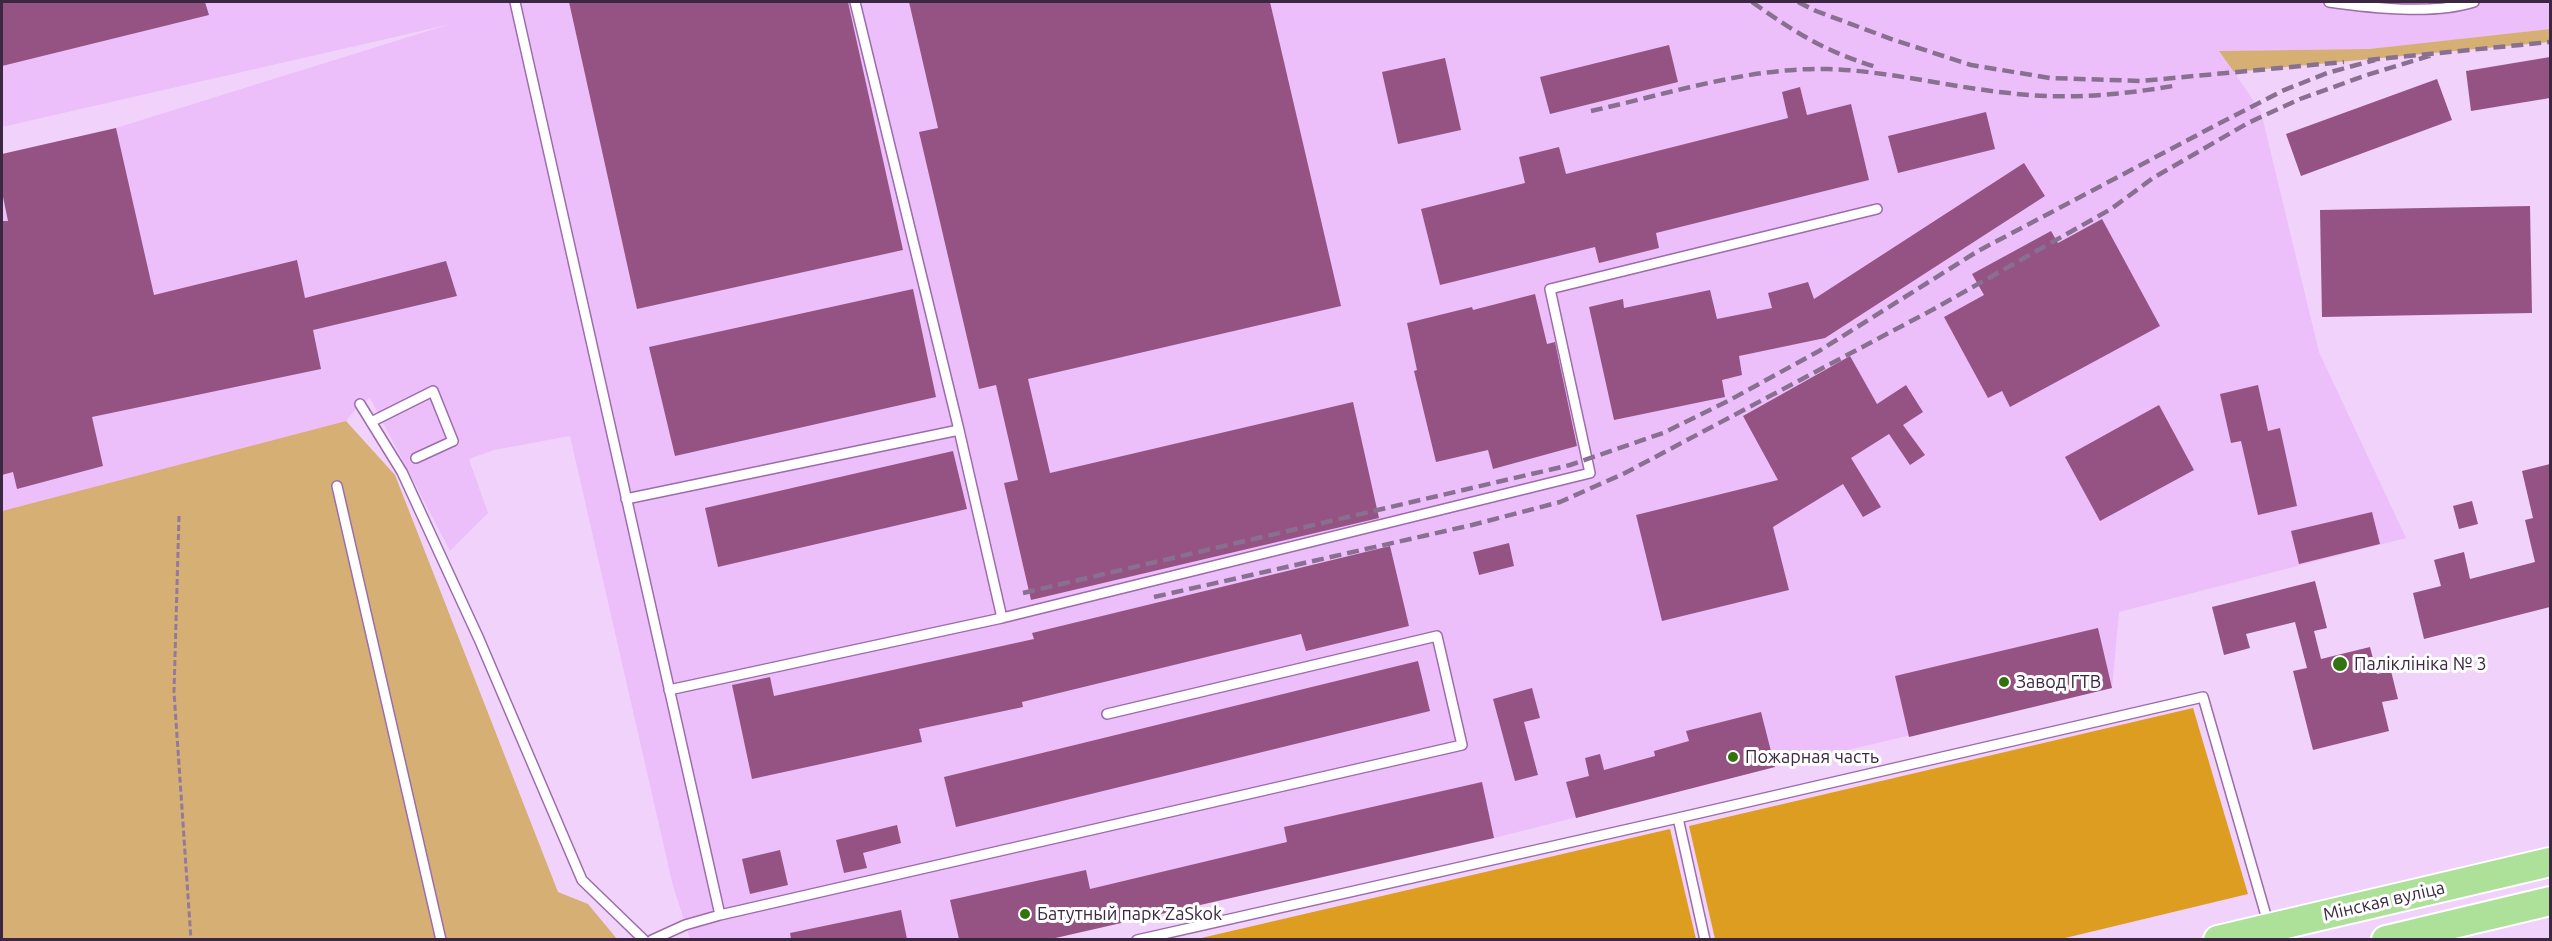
<!DOCTYPE html>
<meta charset="utf-8">
<style>
body{margin:0}
#map{position:relative;width:2552px;height:941px;overflow:hidden;background:#f1d2fb;font-family:Ubuntu,sans-serif}
canvas{display:block}
.frame{position:absolute;inset:0;border:3px solid #3b2741;pointer-events:none}
</style>
<div id="map">
<canvas width="2552" height="941"></canvas>
<div class="frame"></div>
</div>
<script>
const ctx = document.querySelector('canvas').getContext('2d');
ctx.lineJoin = 'round';
function fillPath(path, color) { ctx.fillStyle = color; ctx.fill(path, 'evenodd'); }
function strokePath(path, color, width, dash) { ctx.strokeStyle = color; ctx.lineWidth = width; ctx.lineCap = dash ? 'butt' : 'round'; ctx.setLineDash(dash || []); ctx.stroke(path); }
function label(font, color, halo, rows, align = 'center') {
  ctx.font = font + ' Ubuntu,sans-serif'; ctx.lineWidth = 6; ctx.setLineDash([]); ctx.textBaseline = 'middle'; ctx.strokeStyle = halo; ctx.fillStyle = color; for (const [text, x, y, turn = 0] of rows) {
    ctx.save(); ctx.translate(x, y); ctx.rotate((+turn || 0) * Math.PI / 180); ctx.textAlign = isNaN(turn) ? turn : align; if (halo) ctx.strokeText(text, 0, 0); ctx.fillText(text, 0, 0); ctx.restore();
  }
}
const built = new Path2D(`
 M2,2H2550V29L2369,49L2220,51L2261,112L2319,352L2406,538L2119,612L2112,688L1775,767L1494,838L1051,939H690L673,886L570,436L494,450L469,459L488,513L450,551L370,398L360,404L346,421L2,511V154L116,128L447,25L2,127Z`);
const green = new Path2D(`
 M2550,29V42L2234,72L2219,51L2369,49Z
 M346,421L395,475L558,892L588,904L617,939L2,940V511Z`);
const forest = new Path2D(`
 M2193,708L2248,894L2061,939H1715L1689,826Z
 M1670,829L1696,939H1197Z`);
const building = new Path2D(`
 M2,2H205L209,15L2,66Z
 M569,2H848L903,250L637,309Z
 M909,2H1270L1341,306L1028,379L1050,473L1353,402L1379,518L1031,600L1004,483L1018,480L996,385L979,389L919,132L938,128Z
 M1669,45L1678,82L1550,114L1540,77Z
 M2550,57V98L2471,111L2466,71Z
 M1445,58L1461,130L1398,144L1382,72Z
 M2437,79L2452,120L2301,176L2286,134Z
 M1800,87L1807,115L1851,104L1869,180L1656,233L1659,248L1599,263L1595,247L1440,285L1421,209L1525,183L1519,157L1559,147L1566,174L1788,118L1782,92Z
 M1986,112L1995,149L1898,173L1888,136Z
 M116,128L154,295L297,260L305,298L446,261L457,296L313,330L321,369L92,417L103,466L17,489L13,472L2,475V221H8L2,192V154Z
 M2024,163L2045,196L1825,338L1739,356L1742,375L1722,380L1725,397L1614,420L1589,307L1623,299L1624,308L1710,290L1717,319L1772,308L1768,293L1808,282L1814,299Z
 M2530,206L2532,313L2322,317L2320,210Z
 M2102,219L2160,326L2010,407L2002,391L1988,398L1944,317L1984,295L1972,274L2051,231L2058,243Z
 M913,289L936,397L675,456L649,347Z
 M1535,294L1547,344L1555,342L1577,446L1493,469L1488,450L1436,462L1414,371L1417,370L1407,323L1472,307L1473,310Z
 M1850,356L1877,404L1906,385L1923,412L1903,425L1925,455L1910,465L1889,434L1851,458L1881,507L1863,517L1843,484L1773,527L1789,590L1662,621L1636,515L1778,480L1743,416Z
 M2258,385L2268,431L2280,428L2297,506L2258,515L2241,441L2231,443L2220,394Z
 M2159,405L2194,470L2100,521L2065,457Z
 M953,451L967,509L718,567L705,508Z
 M2550,464V607L2424,639L2413,593L2441,586L2434,560L2464,552L2470,579L2535,562L2525,520L2533,518L2522,471Z
 M2472,501L2478,524L2459,529L2453,506Z
 M2372,512L2380,544L2299,564L2291,531Z
 M1509,543L1514,566L1479,575L1473,552Z
 M1390,546L1409,626L1306,651L1301,634L1022,702L1023,707L919,729L922,742L752,779L732,685L770,677L774,696L1034,639L1032,633Z
 M2315,581L2327,628L2314,631L2321,659L2370,647L2377,674L2391,671L2398,699L2382,702L2389,731L2313,750L2293,671L2307,668L2295,622L2246,634L2250,648L2224,655L2212,607Z
 M2098,628L2112,688L1909,737L1895,676Z
 M1418,661L1430,711L956,827L944,777Z
 M1532,688L1540,718L1524,722L1538,775L1515,781L1493,699Z
 M1761,712L1775,767L1576,818L1566,782L1589,776L1585,758L1600,754L1604,770L1655,756L1654,751L1689,741L1686,731Z
 M1482,782L1494,838L1051,939H959L950,900L1086,870L1090,889L1287,842L1284,827Z
 M897,825L901,843L863,853L867,868L844,873L836,840Z
 M780,850L788,885L750,894L742,859Z
 M901,910L907,939H791L790,933Z`);
const path = new Path2D(`
 M179,516L174,692L191,940`);
const service = new Path2D(`
 M515,2L720,915
 M2329,2C2372,8 2433,15 2474,2
 M360,404L402,472L479,639L582,880L644,940
 M371,422L433,391L453,441L416,458
 M337,486L441,940
 M626,499L959,430L855,2
 M1002,618L1590,473L1550,289L1877,209
 M669,690L1002,618L959,430
 M1678,818L2203,697L2269,926
 M652,940L685,925L720,915L1462,745L1437,636L1107,714
 M1137,940L1678,818L1705,940`);
const primary = new Path2D(`
 M2218,940L2550,862
 M2386,940L2550,901`);
const rail = new Path2D(`
 M1752,2C1796,33 1824,51 1876,67
 M1798,2L1816,11L1894,40L1971,65L2050,78L2141,81L2344,62
 M2368,60L2550,42
 M1591,111C1668,94 1749,67 1828,69C1889,71 1949,87 2009,93C2064,100 2120,95 2173,86
 M1023,593L1570,465L1663,433L1728,401L1819,351L1978,251L2220,123L2282,91L2327,73L2375,60
 M1154,597L1472,525L1560,502L1625,473L1932,310L2111,209L2153,178L2248,123L2300,99L2367,75L2432,55`);
const markers = [
 [2340,664,8,"#31730f"],
 [2004,682,6,"#31730f"],
 [1733,757,6,"#31730f"],
 [1025,914,6,"#31730f"]
];
const poiNames = [
 ["Паліклініка № 3",2354,664],
 ["Завод ГТВ",2016,682],
 ["Пожарная часть",1745,757],
 ["Батутный парк ZaSkok",1037,914]
];
const streetNames = [
 ["Мінская вуліца",2384,901,-13]
];
fillPath(built, '#ecbffb');
fillPath(green, '#d5af74');
fillPath(forest, '#dc9d21');
fillPath(building, '#955383');
strokePath(service, '#9c6cab', 12);
strokePath(primary, '#fff', 32);
strokePath(path, '#937a9b', 3, [6, 3]);
strokePath(service, '#fff', 9);
strokePath(primary, '#ade199', 28);
strokePath(rail, '#897091', 4.5, [12, 6]);
for (const [x, y, r, color] of markers) { const dot = new Path2D(); dot.arc(x, y, r, 0, 2 * Math.PI); ctx.fillStyle = color; ctx.fill(dot); strokePath(dot, '#fff', 2); }
label('18px', '#3b2741', '#fff', poiNames, 'left');
label('18px', '#3b2741', '#fff', streetNames);
</script>
